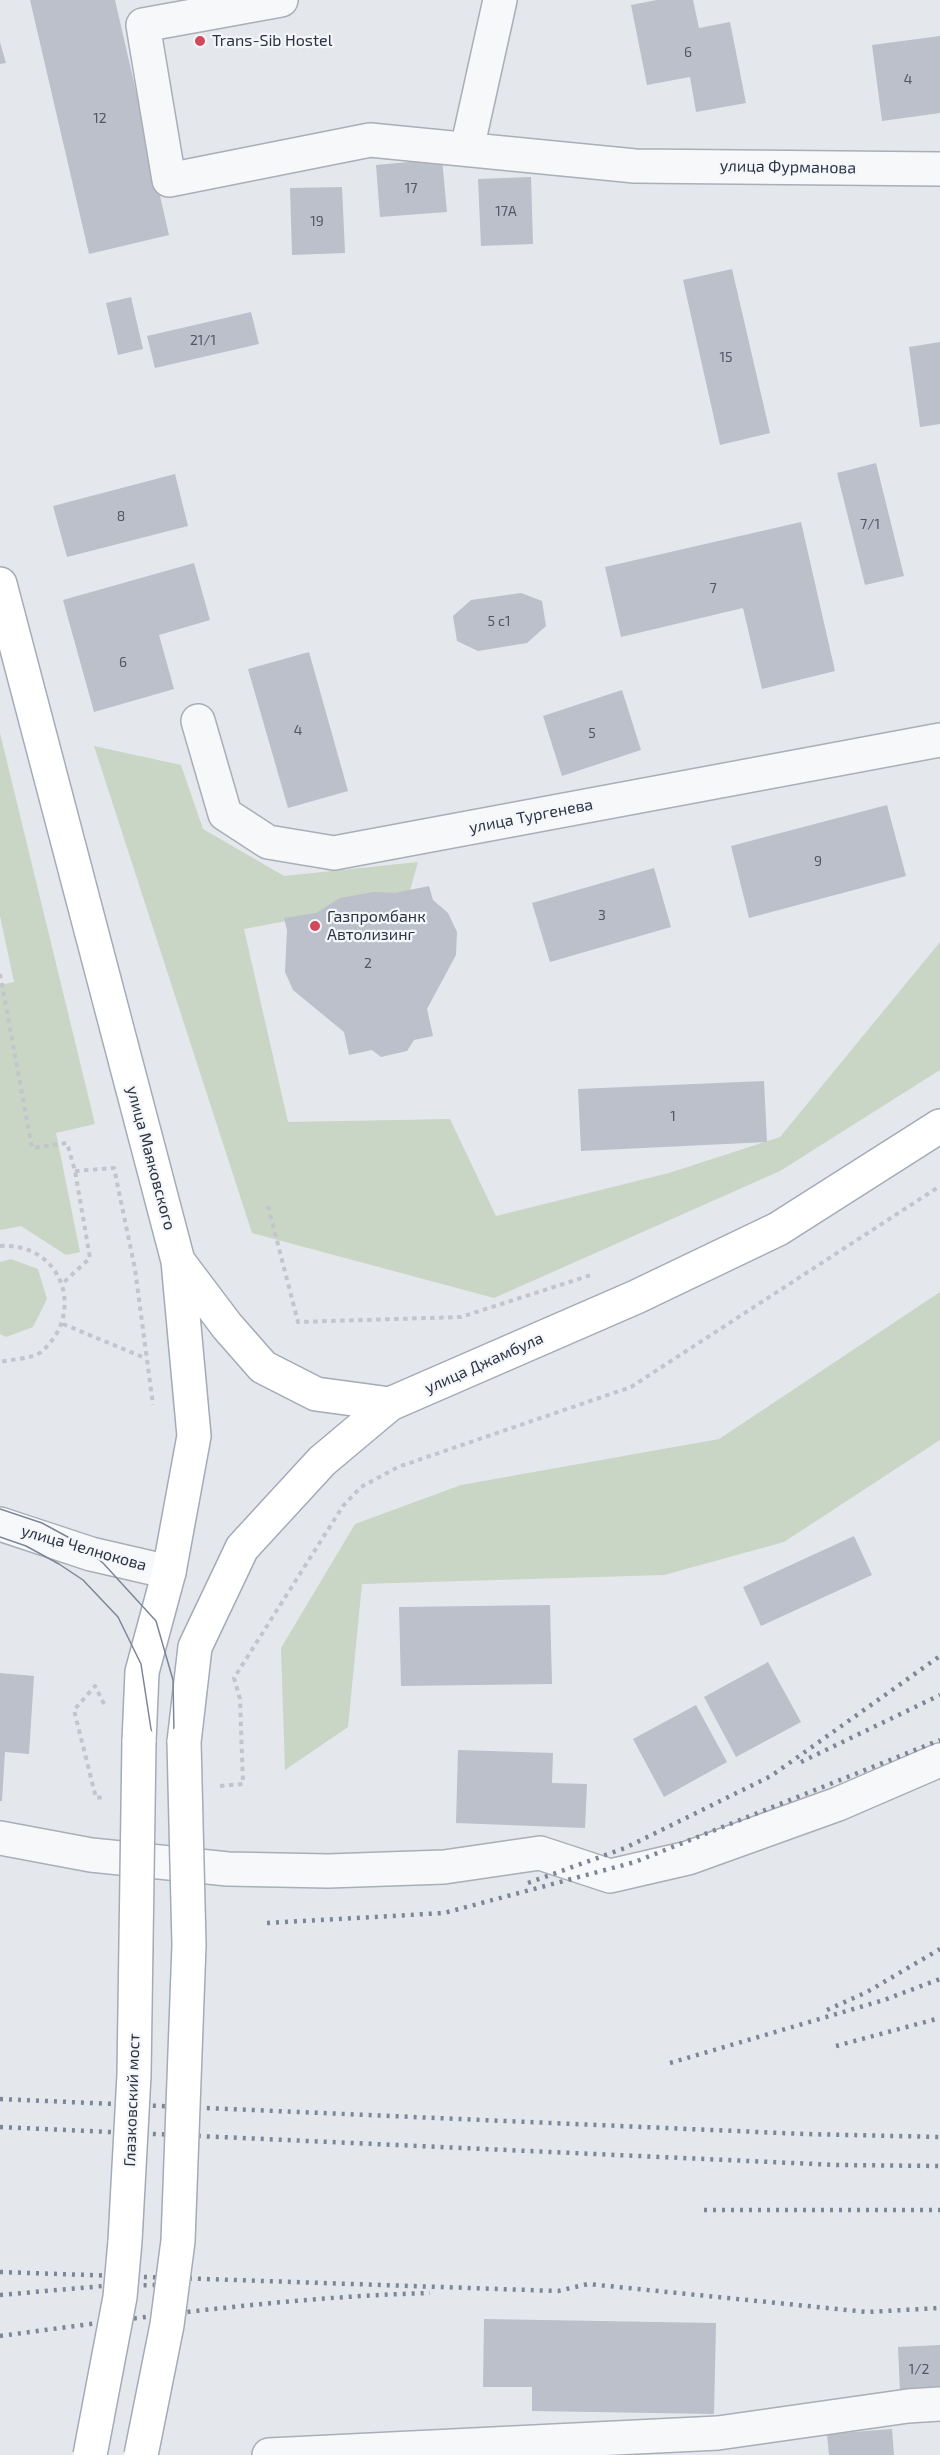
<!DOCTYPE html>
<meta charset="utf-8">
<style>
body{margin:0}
canvas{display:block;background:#e4e7ec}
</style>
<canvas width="940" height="2455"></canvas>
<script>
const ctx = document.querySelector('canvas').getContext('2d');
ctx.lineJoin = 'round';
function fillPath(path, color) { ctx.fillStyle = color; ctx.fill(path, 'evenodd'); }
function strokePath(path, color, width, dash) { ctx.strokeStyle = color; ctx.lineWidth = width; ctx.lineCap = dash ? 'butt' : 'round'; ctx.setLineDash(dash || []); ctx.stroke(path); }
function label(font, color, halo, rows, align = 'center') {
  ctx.font = font + ' "Exo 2",sans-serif'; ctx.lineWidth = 4.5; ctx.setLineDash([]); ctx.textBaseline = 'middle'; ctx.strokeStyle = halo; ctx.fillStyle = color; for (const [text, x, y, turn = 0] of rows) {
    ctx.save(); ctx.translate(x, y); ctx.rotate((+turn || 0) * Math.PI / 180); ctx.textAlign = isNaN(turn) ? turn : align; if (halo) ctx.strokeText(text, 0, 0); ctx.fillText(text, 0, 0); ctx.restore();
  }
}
const green = new Path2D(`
 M0,733L95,1124L56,1133L80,1252L66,1255L21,1226L0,1230V985L14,982L0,916Z
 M94,746L181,765L203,829L284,876L418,862L408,898L244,929L288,1122L450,1119L496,1216L669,1173L780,1137L940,942V1070L780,1171L494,1298L252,1233Z
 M11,1259L38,1269L47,1299L33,1327L6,1337L0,1334V1262Z
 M940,1292V1440L784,1542L664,1575L362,1584L348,1727L285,1770L281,1648L355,1524L461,1485L719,1439Z`);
const building = new Path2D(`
 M30,0H115L169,235L89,254Z
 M657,0H693L699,28L730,22L746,103L696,112L690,77L647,85L631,5Z
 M940,36V113L882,121L872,45Z
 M0,42L6,63L0,64Z
 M442,159L447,212L380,217L376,165Z
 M531,177L533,244L481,246L478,179Z
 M342,187L345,253L292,255L290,188Z
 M732,269L770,433L720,445L683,280Z
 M131,297L143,349L118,355L106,303Z
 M251,312L259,344L155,368L147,336Z
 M940,342V424L920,427L909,347Z
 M876,463L904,576L865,585L837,473Z
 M175,474L188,526L67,557L53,506Z
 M801,522L835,671L762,689L743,608L621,637L605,567Z
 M194,563L210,620L159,635L174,689L94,712L63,600Z
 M521,593L542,601L546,626L527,643L478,651L457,641L453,616L471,600Z
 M309,652L348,791L288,808L248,669Z
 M622,690L641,750L562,776L543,716Z
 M887,805L906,876L749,918L731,846Z
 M654,868L671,927L550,962L532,903Z
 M429,886L433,900L448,913L457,932L456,955L427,1009L433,1036L414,1040L407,1051L381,1057L372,1050L349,1055L344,1032L293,990L285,972L287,930L284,918L316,913L340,898L374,892L395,893Z
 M764,1081L767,1142L581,1151L578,1089Z
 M854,1536L872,1575L761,1626L743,1587Z
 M550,1605L552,1684L401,1686L399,1607Z
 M768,1662L801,1722L736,1757L704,1697Z
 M0,1673L34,1676L29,1754L5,1752L2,1801H0Z
 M696,1705L727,1762L664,1797L633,1739Z
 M458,1750L553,1753L552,1783L587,1784L585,1828L456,1823Z
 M484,2319L716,2323L714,2414L532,2411V2387H483Z
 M940,2345V2391L900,2393L898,2347Z
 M892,2429L894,2455H829L827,2434Z`);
const path = new Path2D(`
 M0,974L32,1148L67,1143L75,1171L90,1258L63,1283
 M75,1171L114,1168L135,1269L153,1405
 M268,1206L298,1322L461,1317L591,1275
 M0,1246C62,1242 87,1313 41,1352C33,1359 11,1359 0,1362
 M63,1324L145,1358
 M104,1704L95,1686L74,1710L96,1798L105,1797
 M220,1786L243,1784L240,1699L234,1678L343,1506L361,1487L398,1467L631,1387L940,1186`);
const minor = new Path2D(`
 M281,0L143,25L169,180L370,140L635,166L940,169
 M467,149L500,0
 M198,721L225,814L268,842L334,853L940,740
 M0,1524L91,1554L169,1572
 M0,1838L91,1855L228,1869L328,1871L444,1867L540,1853L610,1876L688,1858L838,1804L940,1760
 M269,2455L718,2433L908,2406L940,2404`);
const major = new Path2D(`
 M0,584L178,1261L194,1436L169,1572L142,1672L139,1742
 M178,1261L227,1326L263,1367L316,1394L390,1404
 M184,1742L195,1647L242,1548L322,1461L390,1404L636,1297L778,1229L940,1126`);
const tram = new Path2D(`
 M0,1509L42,1523L77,1542L103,1563L156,1621L173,1680L178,1945L167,2237L162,2296L128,2455
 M0,1537L26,1546L59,1564L83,1580L118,1617L141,1664L153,1742V1945L142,2236L137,2291L105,2455`);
const rail = new Path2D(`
 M801,1762L940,1695
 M528,1883L625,1848L771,1776L940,1656
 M267,1923L444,1913L635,1862L940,1740
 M827,2010L867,1992L940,1949
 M836,2046L940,2018
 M670,2063L884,2000L940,1979
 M0,2099L804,2134L940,2137
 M0,2127L837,2165L940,2166
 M704,2210H940
 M0,2272L558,2291L588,2284L867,2312L940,2308
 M0,2295L103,2286L159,2285
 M0,2336C143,2317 286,2297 430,2293`);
const majorBridge = new Path2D(`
 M90,2455L120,2297L125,2241L134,2075L139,1742
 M141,2455L167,2325L178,2241L189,1945L184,1742`);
const markers = [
 [200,41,6,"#d1495b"],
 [315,926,6,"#d1495b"]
];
const numberNames = [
 ["6",688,52],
 ["4",908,79],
 ["12",100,118],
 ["17",411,188],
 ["17А",506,211],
 ["19",317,221],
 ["21/1",203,340],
 ["15",726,357],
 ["8",121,516],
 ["7/1",870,524],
 ["7",713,588],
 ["5 с1",499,621],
 ["6",123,662],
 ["4",298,730],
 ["5",592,733],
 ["9",818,861],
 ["3",602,915],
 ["2",368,963],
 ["1",673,1116],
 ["1/2",919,2369]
];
const poiNames = [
 ["Trans-Sib Hostel",212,41],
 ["Газпромбанк",327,917],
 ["Автолизинг",327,935]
];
const streetNames = [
 ["улица Фурманова",788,167,1],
 ["улица Тургенева",531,816,-11],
 ["улица Маяковского",151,1158,75],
 ["улица Джамбула",484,1363,-24],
 ["улица Челнокова",84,1548,16],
 ["Глазковский мост",132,2100,-88]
];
fillPath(green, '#c9d6c5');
fillPath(building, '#bbc0ca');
strokePath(minor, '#a9aeb7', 36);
strokePath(major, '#a3abb8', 36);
strokePath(path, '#c2c5cb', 4, [4.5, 4.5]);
strokePath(minor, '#f7f8fa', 33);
strokePath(major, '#fff', 33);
strokePath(tram, '#7d8696', 1.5);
strokePath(rail, '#7d8696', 4.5, [3, 6]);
strokePath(majorBridge, '#a3abb8', 36, []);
strokePath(majorBridge, '#fff', 33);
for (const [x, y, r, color] of markers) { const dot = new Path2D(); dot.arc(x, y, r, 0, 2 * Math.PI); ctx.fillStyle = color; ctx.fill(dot); strokePath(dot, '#f4f6f9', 2); }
label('14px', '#4f5766', null, numberNames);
label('16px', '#2b3445', '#f4f6f9', poiNames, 'left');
label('16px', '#2b3445', '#f4f6f9', streetNames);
</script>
